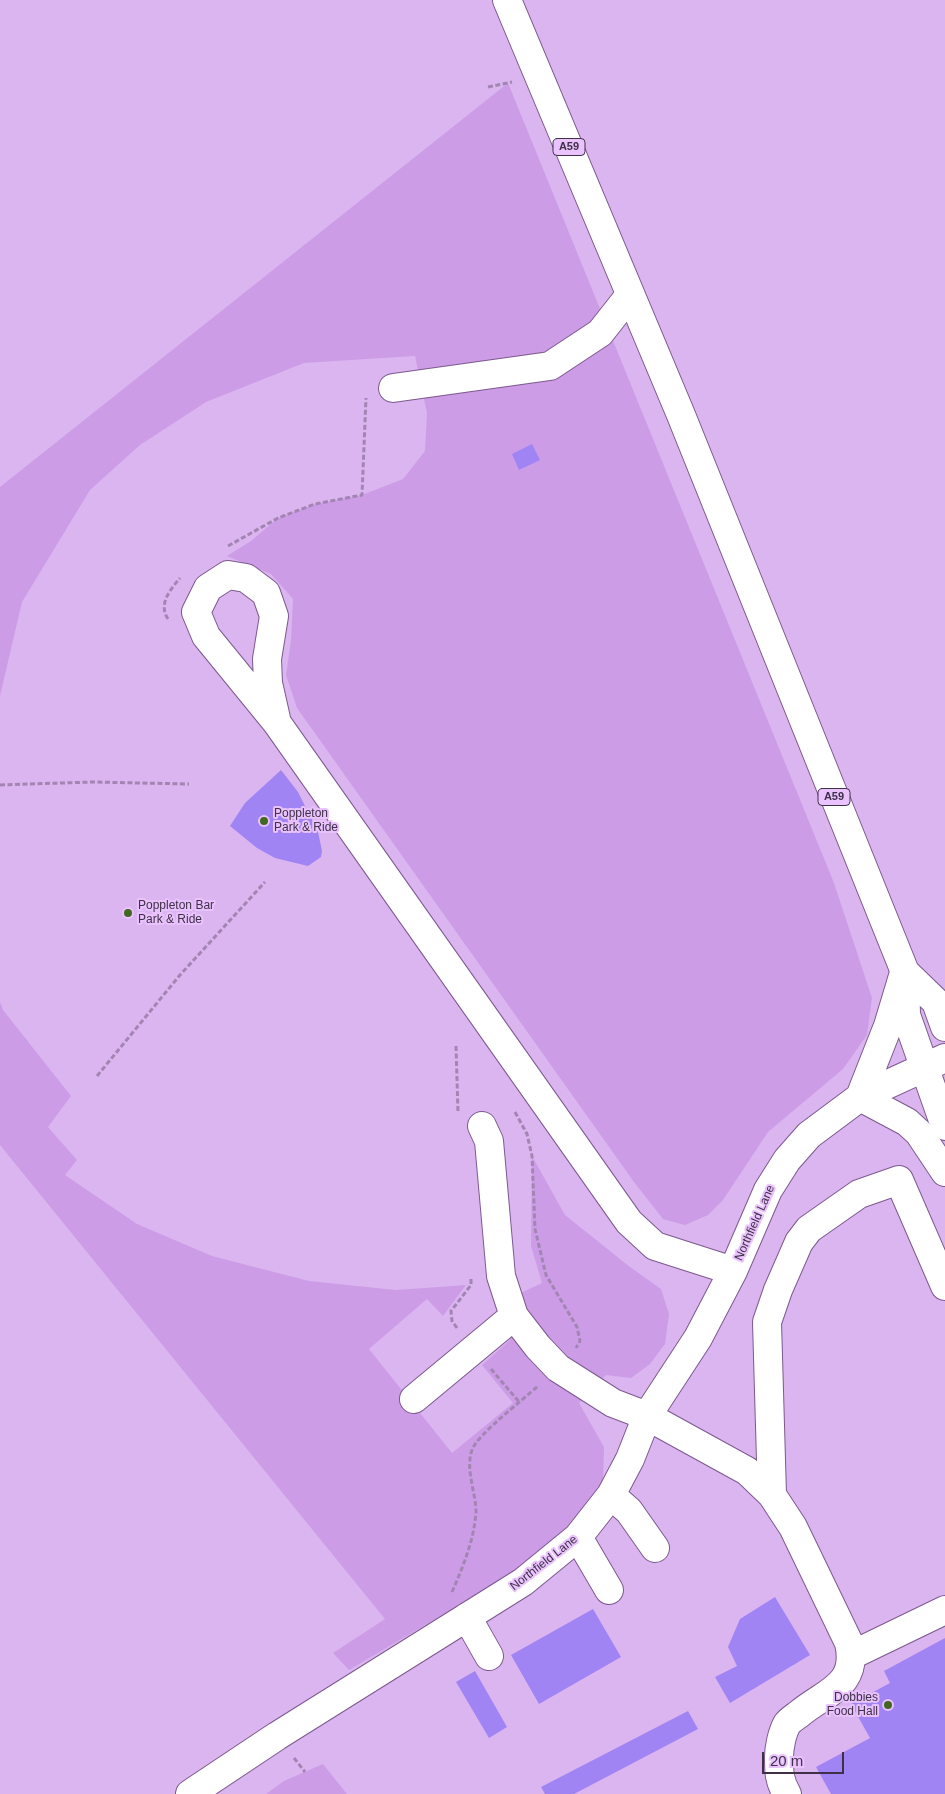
<!DOCTYPE html>
<style>
body{margin:0}
#map{position:relative;width:945px;height:1794px;overflow:hidden;background:#dbb5f0;font-family:Arial,sans-serif}
canvas{display:block}
.scale{position:absolute;left:762px;top:1752px;width:82px;height:22px;box-sizing:border-box;border:2px solid #3f3047;border-top:0;padding-left:6px;font-size:15px;line-height:18px;white-space:nowrap;color:#3f3047;-webkit-text-stroke:4px #e9c2fe;paint-order:stroke}
</style>
<div id="map">
<canvas width="945" height="1794"></canvas>
<div class="scale">20 m</div>
</div>
<script>
const ctx = document.querySelector('canvas').getContext('2d');
ctx.lineJoin = 'round';
function fillPath(path, color) { ctx.fillStyle = color; ctx.fill(path, 'evenodd'); }
function strokePath(path, color, width, dash) { ctx.strokeStyle = color; ctx.lineWidth = width; ctx.lineCap = dash ? 'butt' : 'round'; ctx.setLineDash(dash || []); ctx.stroke(path); }
function label(font, color, halo, rows, align = 'center') {
  ctx.font = font + ' Arial,sans-serif'; ctx.lineWidth = 4; ctx.setLineDash([]); ctx.textBaseline = 'middle'; ctx.strokeStyle = halo; ctx.fillStyle = color; for (const [text, x, y, turn = 0] of rows) {
    ctx.save(); ctx.translate(x, y); ctx.rotate((+turn || 0) * Math.PI / 180); ctx.textAlign = isNaN(turn) ? turn : align; if (halo) ctx.strokeText(text, 0, 0); ctx.fillText(text, 0, 0); ctx.restore();
  }
}
const green = new Path2D(`
 M508,83L834,883L872,998L867,1035L843,1069L768,1132L723,1200L708,1215L685,1225L663,1219L634,1182L297,708L286,675L291,640L293,599L271,574L227,556L251,541L278,518L315,504L362,495L403,479L425,451L427,413L415,356L304,363L206,402L140,445L90,490L22,602L0,696V487Z
 M0,1002L3,1010L71,1096L48,1127L77,1160L65,1175L137,1224L212,1256L309,1281L396,1290L466,1285L443,1316L427,1299L369,1349L452,1453L513,1403L482,1365L510,1340L512,1297L542,1283L531,1246L532,1156L565,1215L630,1267L661,1289L669,1314L665,1344L650,1364L631,1378L606,1375L579,1403L604,1447L603,1480L580,1516L515,1572L349,1670L333,1653L385,1619L0,1145Z
 M323,1764L347,1794H266L284,1781Z`);
const building = new Path2D(`
 M532,444L540,460L519,470L512,454Z
 M281,770L298,792L318,832L322,851L321,857L308,866L275,858L257,848L230,826L245,803Z
 M775,1597L810,1655L730,1703L715,1677L737,1666L728,1647L740,1619Z
 M593,1609L621,1657L539,1704L511,1655Z
 M945,1638V1794H831L816,1767L870,1738L851,1704L890,1683L884,1671Z
 M475,1671L507,1727L489,1738L456,1682Z
 M688,1711L698,1729L574,1794H545L541,1787Z`);
const path = new Path2D(`
 M488,87L512,82
 M228,546L278,518L315,504L362,495L366,398
 M168,619C158,604 170,590 180,578
 M0,785L92,782L189,784
 M456,1046L458,1112
 M97,1076L180,975L265,882
 M515,1112L527,1134L532,1156L535,1229L546,1275L577,1327L580,1341L576,1348
 M457,1328L452,1321L451,1311L471,1285V1277
 M491,1369L520,1403
 M452,1592C463,1567 474,1540 476,1512C476,1493 465,1469 472,1450C477,1435 524,1399 538,1386
 M294,1758L305,1772`);
const minor = new Path2D(`
 M393,388L550,366L600,333L630,295
 M277,723L268,683L267,659L274,616L266,593L246,578L228,575L208,588L196,612L206,636L277,723L629,1222L655,1246L733,1271
 M860,1097L888,1026L903,976
 M860,1097L907,1122L919,1133L945,1172
 M482,1126L489,1141L501,1276L514,1316L538,1347L558,1368L613,1403L647,1416L747,1471L772,1495L793,1527L849,1643C859,1686 825,1692 799,1714C795,1717 790,1720 787,1724C782,1733 779,1748 779,1757C779,1772 779,1781 787,1794
 M414,1399L514,1316
 M611,1495L629,1511L655,1548
 M772,1495L767,1322L778,1290L799,1242L809,1229L859,1194L899,1180L945,1286
 M578,1537L609,1590
 M467,1617L489,1656
 M852,1655L945,1610
 M190,1794L277,1736L523,1582L578,1537L611,1495L630,1459L647,1416L698,1338L733,1271L768,1190L787,1160L809,1135L860,1097L945,1058`);
const highway = new Path2D(`
 M507,0L681,415L905,972L906,1015L945,1126
 M905,972L936,1002L945,1027`);
const markers = [
 [264,821,5,"#416721"],
 [128,913,5,"#416721"],
 [888,1705,5,"#416721"]
];
const shields = [
 [569,147,32],
 [834,797,32]
];
const shieldNames = [
 ["A59",569,147],
 ["A59",834,797]
];
const poiNames = [
 ["Poppleton",274,814],
 ["Park & Ride",274,828],
 ["Poppleton Bar",138,906],
 ["Park & Ride",138,920],
 ["Dobbies",878,1698,"right"],
 ["Food Hall",878,1712,"right"]
];
const streetNames = [
 ["Northfield Lane",755,1223,-66],
 ["Northfield Lane",544,1563,-38]
];
fillPath(green, '#cd9ce7');
fillPath(building, '#a084f3');
strokePath(minor, '#7c598e', 30);
strokePath(highway, '#7c598e', 30);
strokePath(path, '#a385b3', 3, [5, 2.5]);
strokePath(minor, '#fff', 28);
strokePath(highway, '#fff', 28);
for (const [x, y, r, color] of markers) { const dot = new Path2D(); dot.arc(x, y, r, 0, 2 * Math.PI); ctx.fillStyle = color; ctx.fill(dot); strokePath(dot, '#e9c2fe', 2); }
for (const [x, y, w] of shields) { const box = new Path2D(); box.roundRect(x - w / 2, y - 8.5, w, 17, 4); ctx.fillStyle = '#e9c2fe'; ctx.fill(box); strokePath(box, '#3f3047', 1); }
label('bold 11px', '#3f3047', null, shieldNames);
label('12px', '#3f3047', '#e9c2fe', poiNames, 'left');
label('12px', '#3f3047', '#e9c2fe', streetNames);
</script>
